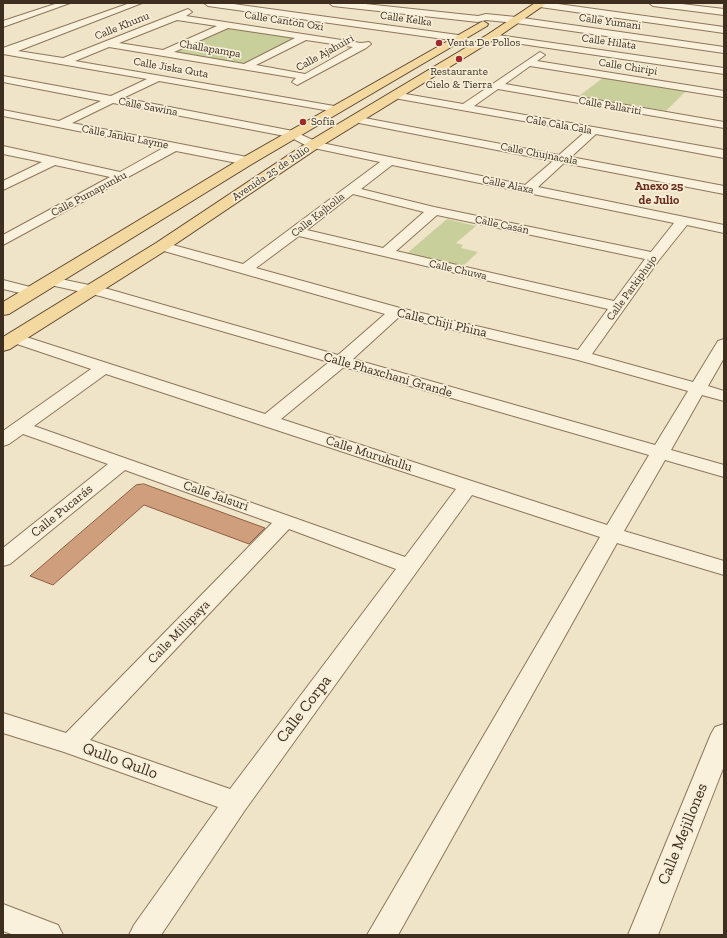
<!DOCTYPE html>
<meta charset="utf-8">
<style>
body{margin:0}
#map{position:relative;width:727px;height:938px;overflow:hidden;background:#f0e4c8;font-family:"Zilla Slab",serif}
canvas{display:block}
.frame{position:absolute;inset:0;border:4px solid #3d2e20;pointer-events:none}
</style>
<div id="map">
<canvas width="727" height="938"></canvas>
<div class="frame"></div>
</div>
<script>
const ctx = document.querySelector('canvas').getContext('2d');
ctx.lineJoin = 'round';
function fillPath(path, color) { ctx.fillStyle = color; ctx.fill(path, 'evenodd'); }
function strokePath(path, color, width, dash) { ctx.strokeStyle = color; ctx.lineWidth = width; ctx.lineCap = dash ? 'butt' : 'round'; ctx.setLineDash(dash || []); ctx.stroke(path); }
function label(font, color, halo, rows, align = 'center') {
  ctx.font = font + ' "Zilla Slab",serif'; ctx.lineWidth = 3.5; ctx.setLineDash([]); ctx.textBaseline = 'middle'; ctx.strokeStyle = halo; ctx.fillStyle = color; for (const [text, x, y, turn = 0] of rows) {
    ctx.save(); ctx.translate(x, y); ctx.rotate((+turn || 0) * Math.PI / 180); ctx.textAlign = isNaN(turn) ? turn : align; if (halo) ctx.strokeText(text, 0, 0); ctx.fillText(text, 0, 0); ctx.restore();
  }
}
const green = new Path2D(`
 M228,27L300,37L247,63L242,64L170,51Z
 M604,77L686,91L666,111L579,96Z
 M447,219L476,226L456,243L463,245L461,248L478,252L460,269L405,255Z`);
const building = new Path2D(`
 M144,484L265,528L249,544L144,505L53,585L30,576L136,485Z`);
const minor = new Path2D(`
 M58,3H70L3,27V21Z
 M130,3H142L18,51L63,58L188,9L192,12L186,16L361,43L369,42L371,44L366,48L297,85L292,82L296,78L109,47L75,61L340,107L341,109L340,111L336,112L159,81L123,98L293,131L317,142L525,185L553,161L354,122L348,119L354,116L559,155L585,132L394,98L389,95L394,92L463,104L540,52L545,55L537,61L724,91V97L530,66L505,84L724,122V128L498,89L474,106L724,150V158L596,134L571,157L724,186V194L564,163L538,187L724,225V233L687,225L659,260L592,354L693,382L718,341L724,339V358L708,386L724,391V401L702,395L671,450L724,465V477L665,460L624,531L724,561V575L617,543L398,935H367L600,537L472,495L245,810L161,935H129L134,925L218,807L64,752L3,733V713L66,733L272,523L125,470L10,564L3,566V548L108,464L23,434L9,444L3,446V431L91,369L8,341L6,338L8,335L14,333L20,335L265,414L329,362L100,296L46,284L44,281L46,278L51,277L108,289L338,355L385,314L157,249L155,246L157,243L162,242L243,264L380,162L309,147L290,137L113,103L72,123L247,157L253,161L247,165L176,151L3,245V235L110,177L55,165L3,190V181L42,162L3,154V146L120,172L163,148L3,116V110L59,121L101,101L3,82V76L111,96L147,79L3,54V48ZM177,20L217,26L163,50L119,43ZM228,28L295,38L244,64L174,52ZM306,40L353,47L305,74L256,65ZM392,165L674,223L651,252L434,207L361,189ZM353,194L424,212L383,248L307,230ZM437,215L645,259L614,301L396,251ZM299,236L608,309L578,350L400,308L256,268ZM399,317L578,360L688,391L655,445L353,359ZM344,367L649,455L607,525L281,419ZM106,374L456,489L405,557L34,426ZM289,529L396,569L230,789L90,740Z
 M204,3H226L458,35L463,38L458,41L208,6Z
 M329,3H356L478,16L486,14L516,17L724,47V53L516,23L486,20L478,22L333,6Z
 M536,3H551L724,27V33L540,7L537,6Z
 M649,3H673L724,9V15L653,6Z
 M491,34L724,68V74L488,39V35Z
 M3,280L38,289L40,292L38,295L33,296L3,289Z
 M724,724V766L658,935H628L711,734L715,727Z
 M3,904L58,925L63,935H14L3,931Z`);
const major = new Path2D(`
 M535,3H547L495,39L318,148L168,249L10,349L3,351V337L156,243L308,142L487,35Z
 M483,21L488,24L487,26L252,164L9,314L3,315V302L242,158Z`);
const markers = [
 [439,43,4,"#9e2a2b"],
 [459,59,4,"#9e2a2b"],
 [303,122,4,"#9e2a2b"]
];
const farStreetnames = [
 ["Calle Kelka",406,19,8],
 ["Calle Cantón Oxi",284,21,9],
 ["Calle Yumani",610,22,8],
 ["Calle Khunu",122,26,-22],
 ["Calle Hilata",609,42,8],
 ["Challapampa",210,49,10],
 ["Calle Ajahuiri",325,53,-29],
 ["Calle Chiripi",628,67,9],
 ["Calle Jiska Quta",171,68,10],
 ["Calle Pallariti",610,106,10],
 ["Calle Sawina",148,107,11],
 ["Cale Cala Cala",559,125,10],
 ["Calle Janku Layme",125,137,11],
 ["Calle Chujnacala",539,154,11],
 ["Avenida 25 de Julio",271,173,-34],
 ["Calle Alaxa",508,185,12],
 ["Calle Pumapunku",89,194,-28],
 ["Calle Kajholla",318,215,-38],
 ["Calle Casán",502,225,12],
 ["Calle Chuwa",458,270,13],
 ["Calle Parkiphujo",632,288,-54]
];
const farPoinames = [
 ["Venta De Pollos",447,43],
 ["Restaurante",459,72,"center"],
 ["Cielo & Tierra",459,85,"center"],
 ["Sofía",311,122]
];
const farNeighbourhoodnames = [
 ["Anexo 25",659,187],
 ["de Julio",659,201]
];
const streetNames = [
 ["Calle Chiji Phina",442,323,13],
 ["Calle Phaxchani Grande",388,375,16],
 ["Calle Murukullu",369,454,18],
 ["Calle Jalsuri",216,496,19],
 ["Calle Pucarás",62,511,-39],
 ["Calle Millipaya",179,632,-46]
];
const nearStreetnames = [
 ["Calle Corpa",304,709,-53],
 ["Qullo Qullo",120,761,20],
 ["Calle Mejillones",683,834,-68]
];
fillPath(green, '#c9cf9b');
fillPath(building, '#cf9f7d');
strokePath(building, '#8d5f41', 1);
strokePath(minor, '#8d765c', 2);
strokePath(major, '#5b4430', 2);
fillPath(minor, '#faf1dc');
fillPath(major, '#f3d9a0');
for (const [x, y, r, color] of markers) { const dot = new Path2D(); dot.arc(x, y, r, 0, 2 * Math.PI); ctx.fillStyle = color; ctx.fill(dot); strokePath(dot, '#f7eed8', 1.5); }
label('11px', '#3d2e20', '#f7eed8', farStreetnames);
label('11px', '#3d2e20', '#f7eed8', farPoinames, 'left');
label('bold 12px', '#6b2e1e', '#f7eed8', farNeighbourhoodnames);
label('13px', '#3d2e20', '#f7eed8', streetNames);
label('16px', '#3d2e20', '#f7eed8', nearStreetnames);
</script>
